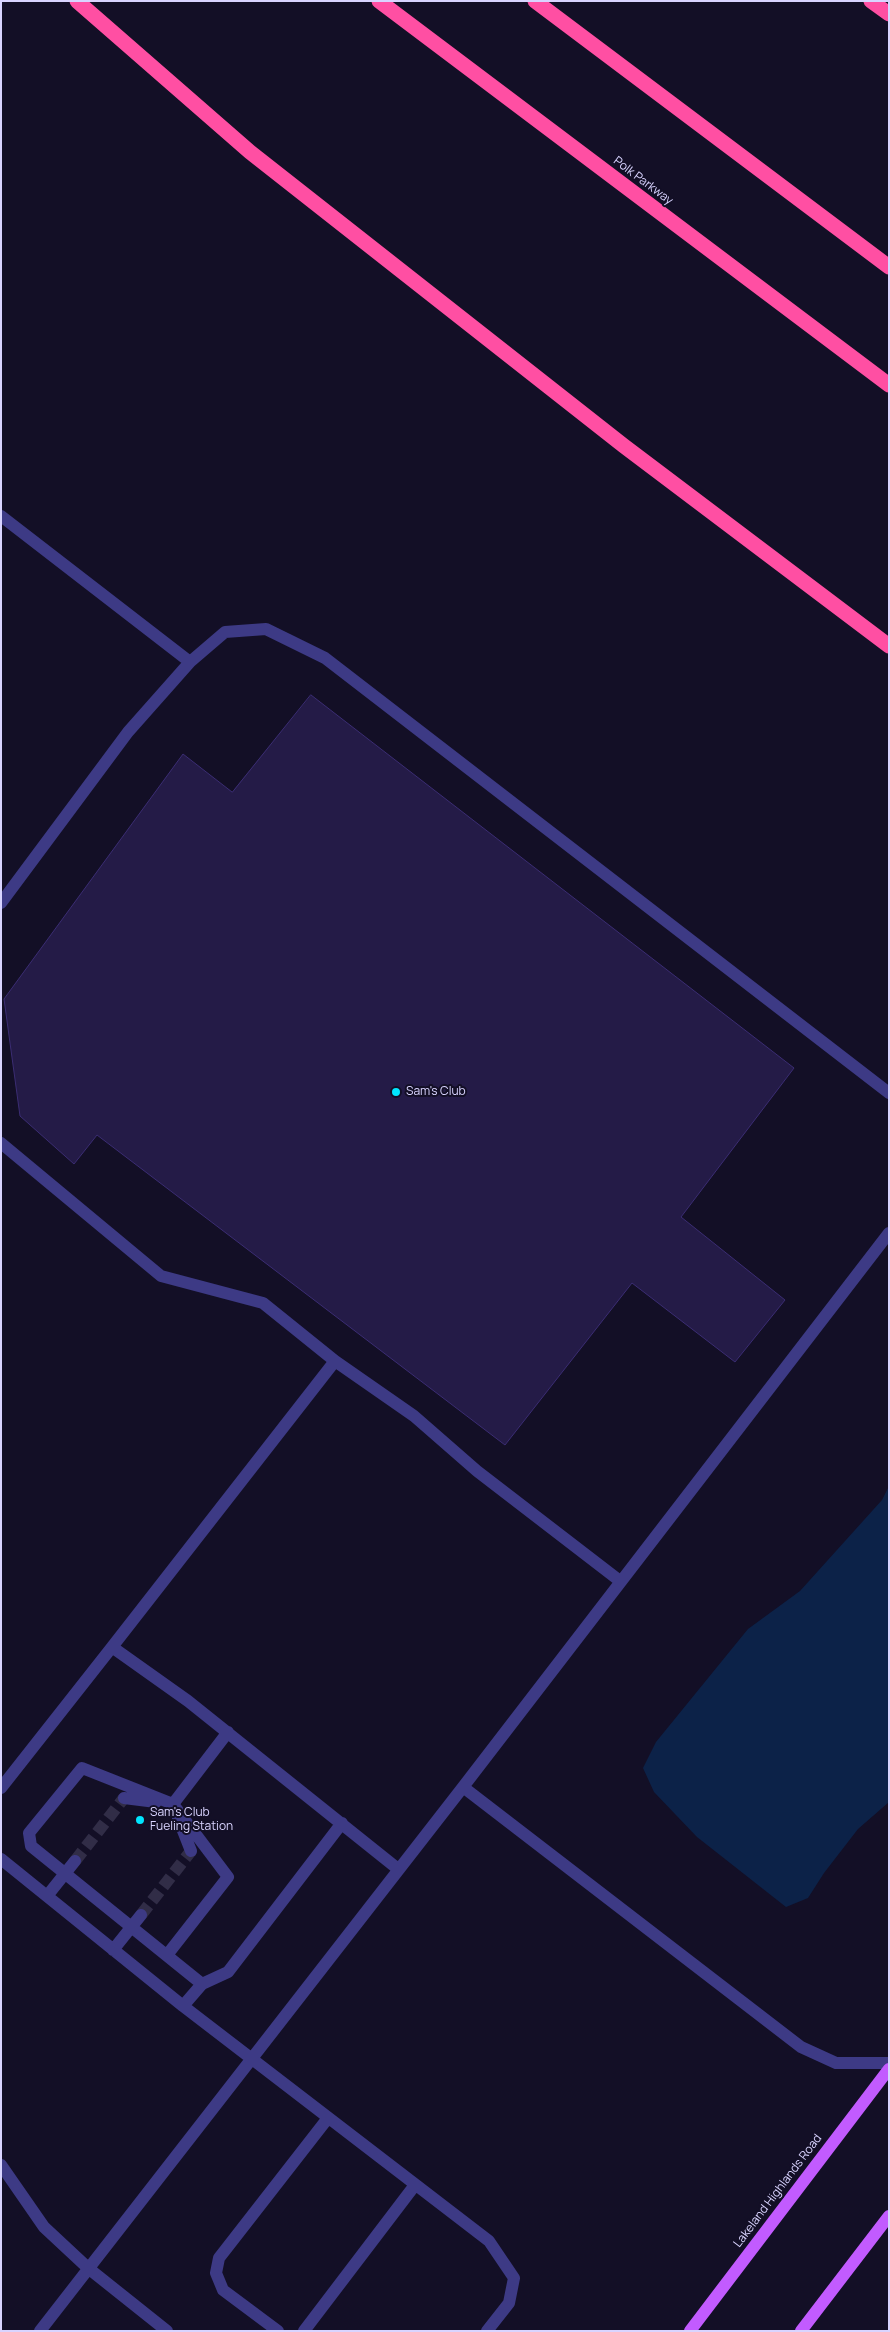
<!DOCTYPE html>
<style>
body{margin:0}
#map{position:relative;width:890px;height:2332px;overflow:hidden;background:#130f26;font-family:Manrope,sans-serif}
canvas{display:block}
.frame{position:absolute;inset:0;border:2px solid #d9d4ff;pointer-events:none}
</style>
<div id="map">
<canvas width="890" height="2332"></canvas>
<div class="frame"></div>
</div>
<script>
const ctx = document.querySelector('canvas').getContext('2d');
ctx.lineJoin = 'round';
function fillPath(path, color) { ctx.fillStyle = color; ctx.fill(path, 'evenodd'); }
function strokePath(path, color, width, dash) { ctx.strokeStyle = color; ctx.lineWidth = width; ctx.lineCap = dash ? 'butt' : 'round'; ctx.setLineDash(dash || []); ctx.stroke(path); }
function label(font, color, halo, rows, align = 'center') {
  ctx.font = font + ' Manrope,sans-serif'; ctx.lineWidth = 4; ctx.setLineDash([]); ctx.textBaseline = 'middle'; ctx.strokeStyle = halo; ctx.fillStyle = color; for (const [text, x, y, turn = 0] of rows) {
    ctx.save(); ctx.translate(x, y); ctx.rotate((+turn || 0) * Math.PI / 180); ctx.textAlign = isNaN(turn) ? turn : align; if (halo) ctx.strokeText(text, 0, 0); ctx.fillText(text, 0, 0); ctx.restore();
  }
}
const water = new Path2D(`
 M889,1486V1802L858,1829L824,1873L808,1898L786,1907L697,1837L654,1792L643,1768L656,1742L748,1629L800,1591L882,1500Z`);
const building = new Path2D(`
 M311,695L794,1068L681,1217L785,1300L735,1362L632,1283L505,1445L97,1135L74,1164L20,1116L4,999L183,754L232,792Z`);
const minorTunnel = new Path2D(`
 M75,1861L124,1798
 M141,1915L191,1851`);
const minor = new Path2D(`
 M1,516L190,662L225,632L266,629L325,658L889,1093
 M1,903L128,732L190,662
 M1,1143L161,1276L263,1303L335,1361L414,1416L477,1471L620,1581
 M112,1647L335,1361
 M463,1787L801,2047L836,2063H889
 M1,1788L112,1647L188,1701L398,1869
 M124,1798L156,1802
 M173,1804L228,1732
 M178,1818L191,1851
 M1,1859L183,2006L489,2241L514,2278L509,2303L487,2331
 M47,1896L75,1861
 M113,1950L141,1915
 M167,1955L228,1877L173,1804L82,1768L29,1833L31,1846L202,1984
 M183,2006L202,1984L228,1972L342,1823
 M1,2165L44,2227L88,2268L167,2331
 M40,2331L463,1787L889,1233
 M278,2331L223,2290L216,2273L219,2258L328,2118
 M304,2331L415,2185`);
const major = new Path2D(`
 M690,2331L889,2069
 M801,2331L889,2216`);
const highway = new Path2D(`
 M77,1L250,152L624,446L889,646
 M379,1L889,385
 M535,1L889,267
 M871,1L889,14`);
const markers = [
 [396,1092,5,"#00e5ff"],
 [140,1820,5,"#00e5ff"]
];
const streetNames = [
 ["Polk Parkway",643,181,37],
 ["Lakeland Highlands Road",778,2191,-53]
];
const poiNames = [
 ["Sam's Club",406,1092],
 ["Sam's Club",150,1813],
 ["Fueling Station",150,1827]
];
fillPath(water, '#0c2248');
fillPath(building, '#241b47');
strokePath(building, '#3b2d73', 1);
strokePath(minorTunnel, '#312d47', 12, [12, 6]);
strokePath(minor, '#3d3a85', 12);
strokePath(major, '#c25bff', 12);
strokePath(highway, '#ff4fa3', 15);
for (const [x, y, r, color] of markers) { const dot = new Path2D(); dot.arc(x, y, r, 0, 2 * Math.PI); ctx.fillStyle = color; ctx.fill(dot); strokePath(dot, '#130f26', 2); }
label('12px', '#d9d4ff', '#130f26', streetNames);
label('12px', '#d9d4ff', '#130f26', poiNames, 'left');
</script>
